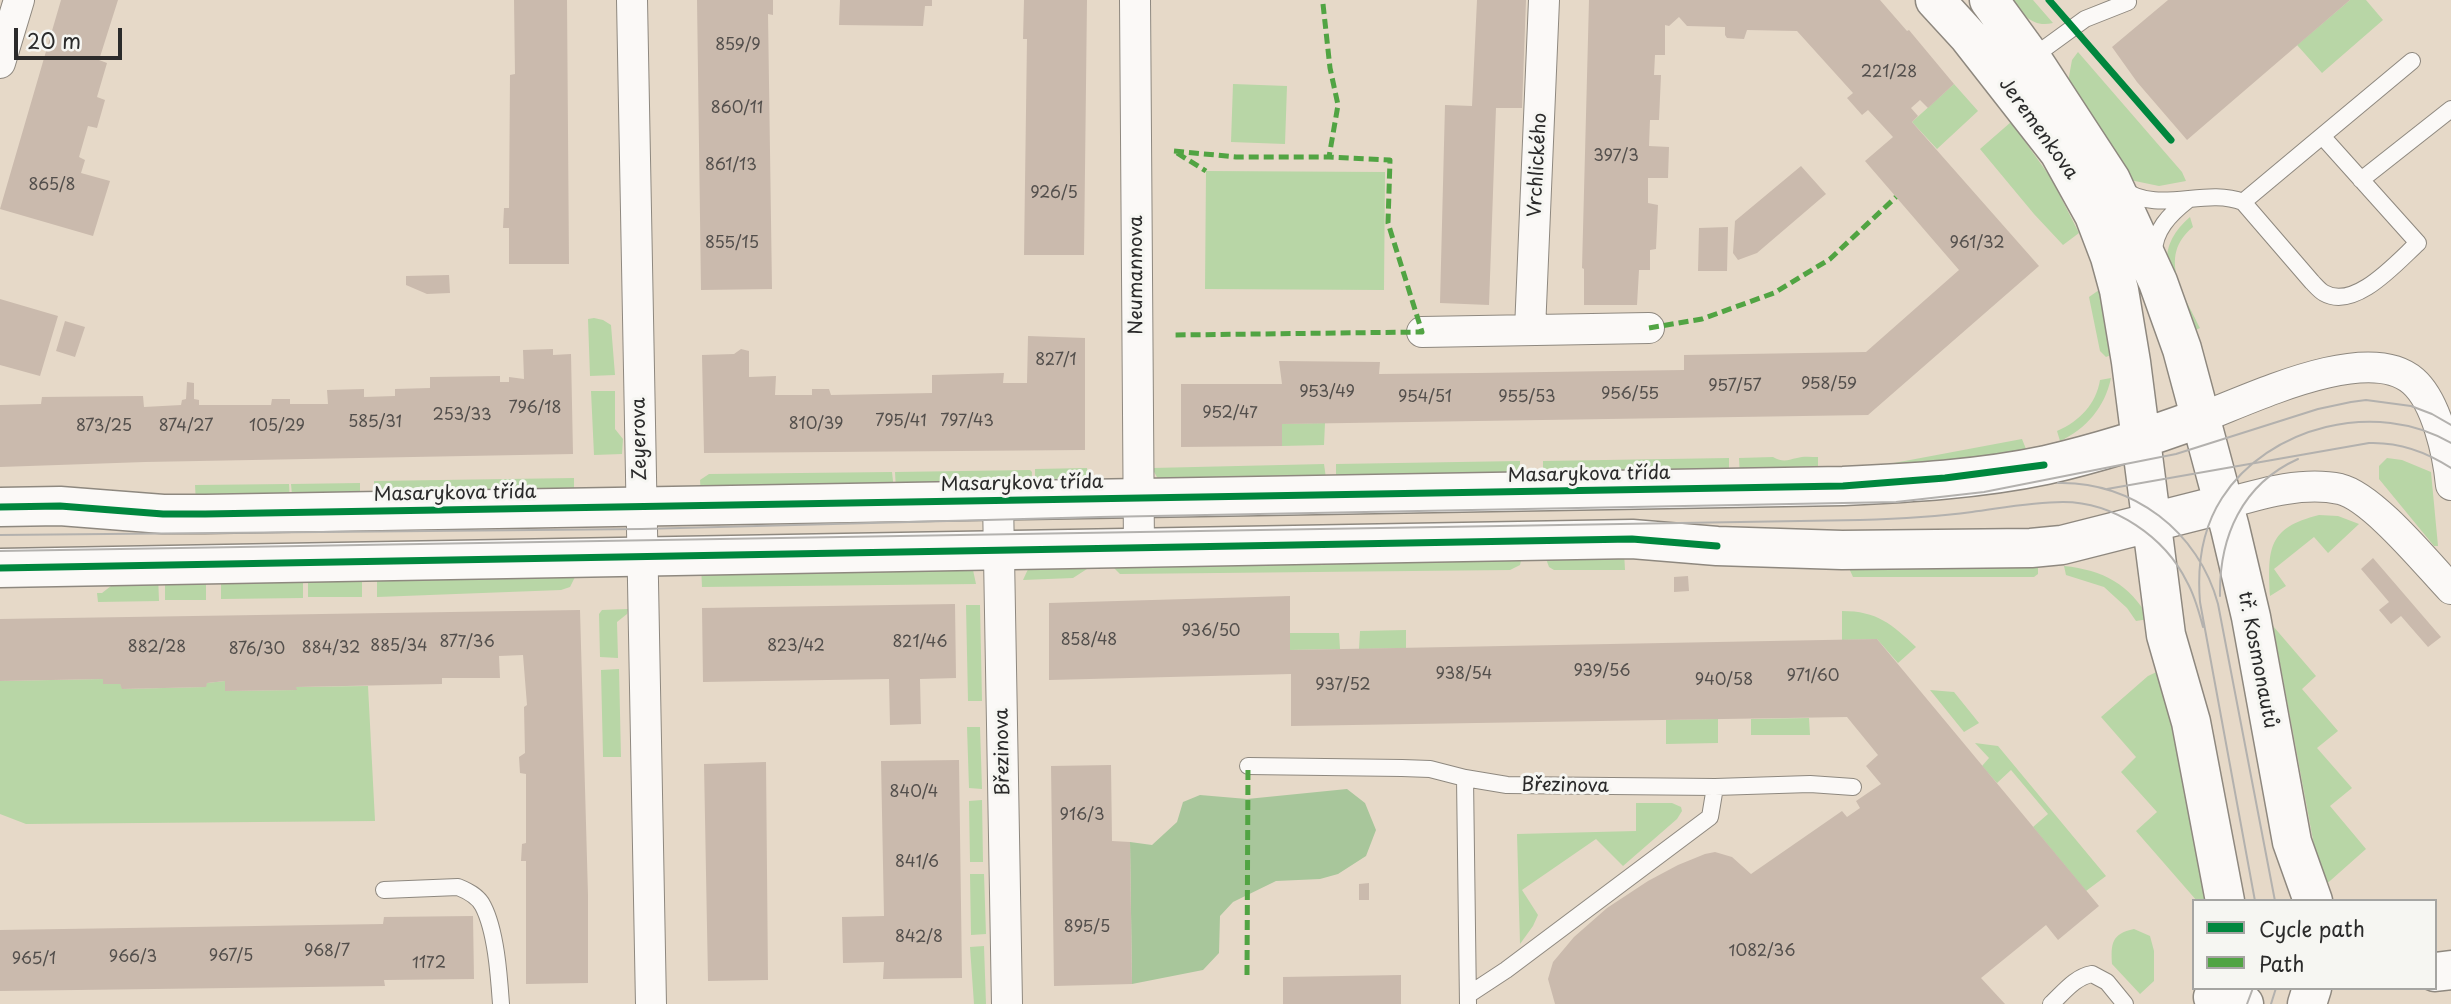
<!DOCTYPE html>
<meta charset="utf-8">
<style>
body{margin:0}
#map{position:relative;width:2451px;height:1004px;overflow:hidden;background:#e6d9c8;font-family:"Playpen Sans",sans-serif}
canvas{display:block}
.legend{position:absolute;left:2192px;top:899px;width:245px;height:91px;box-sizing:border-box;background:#f6f6f2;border:2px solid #a5a5a2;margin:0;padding:9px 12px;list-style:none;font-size:21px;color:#2b2b2b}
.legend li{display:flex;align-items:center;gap:14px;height:35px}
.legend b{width:35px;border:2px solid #a5a5a2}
.scale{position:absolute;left:14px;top:28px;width:108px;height:32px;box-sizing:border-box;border:4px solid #2b2b2b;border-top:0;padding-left:9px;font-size:21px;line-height:24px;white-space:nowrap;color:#2b2b2b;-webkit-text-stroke:5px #f6f6f2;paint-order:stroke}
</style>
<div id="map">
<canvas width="2451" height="1004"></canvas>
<ul class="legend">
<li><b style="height:9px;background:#00873e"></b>Cycle path</li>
<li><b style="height:9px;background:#51a443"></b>Path</li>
</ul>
<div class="scale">20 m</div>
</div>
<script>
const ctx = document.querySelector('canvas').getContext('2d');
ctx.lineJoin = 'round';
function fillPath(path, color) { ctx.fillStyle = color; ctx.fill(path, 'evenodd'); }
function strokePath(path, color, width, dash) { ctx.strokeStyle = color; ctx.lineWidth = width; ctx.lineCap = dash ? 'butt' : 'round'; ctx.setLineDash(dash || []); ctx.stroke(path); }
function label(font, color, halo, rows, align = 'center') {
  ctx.font = font + ' "Playpen Sans",sans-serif'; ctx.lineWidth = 6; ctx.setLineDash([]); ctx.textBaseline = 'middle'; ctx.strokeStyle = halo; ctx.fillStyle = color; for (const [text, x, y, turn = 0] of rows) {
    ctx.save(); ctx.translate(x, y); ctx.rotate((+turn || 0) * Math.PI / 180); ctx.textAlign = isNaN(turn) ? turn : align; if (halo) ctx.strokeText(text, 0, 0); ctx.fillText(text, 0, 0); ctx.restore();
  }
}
const green = new Path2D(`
 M2012,0H2033L2053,23C2033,28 2023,15 2012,0Z
 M2350,0H2366L2383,20L2322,73L2297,45Z
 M2078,52L2182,172L2186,181L2159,186L2130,180L2068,82L2072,60Z
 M1233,84L1287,86L1285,144L1231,142Z
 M1954,84L1978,111L1937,149L1912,122Z
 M2011,122L2051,178L2079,233L2063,245L2034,214L1980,149Z
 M1206,171L1385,172L1384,290L1205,289Z
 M2190,217L2193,227C2156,257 2185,296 2200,328L2191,332C2186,317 2166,271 2167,259C2167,242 2178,227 2190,217Z
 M2099,290L2111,355L2106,357L2100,351L2089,297Z
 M594,318L603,320L611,325L615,375L590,376L588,319Z
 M2111,378C2105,407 2086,429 2060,441L2057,431C2080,421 2096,404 2100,380Z
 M591,391H615V429L623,439L622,454L594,455Z
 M1325,423L1324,445L1282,446V424Z
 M2022,439L2026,449L1978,460L1889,467L1894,463Z
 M1773,457C1784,463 1787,460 1797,458C1803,456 1811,457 1818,457V476L1740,478L1739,458Z
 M1729,458V478L1543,481V461Z
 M2387,458L2402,460L2431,472L2438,546H2434L2379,479V466Z
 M1520,461V482L1336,485V464Z
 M1324,464L1327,485L1158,479L1152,468Z
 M1087,468L1088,489L1035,490V469Z
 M1030,470L1032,472L1031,491L701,495L700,480L709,474L892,472L894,490H896L895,472Z
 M574,478V498L374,501V481Z
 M360,483V501L292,495L291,484Z
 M289,484L290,502L196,504L195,485Z
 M2319,515L2338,516L2359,524L2328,553L2314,537L2274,569L2286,586L2270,596C2268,549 2267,528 2319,515Z
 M1523,552L1520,565L1510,570L1120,574L1111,565Z
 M1624,552L1625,570H1554L1549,567L1545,556Z
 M701,565L970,567L973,570L976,584L702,587Z
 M1848,566L2038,567V574L2034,577H1853Z
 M2064,566C2103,570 2130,584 2149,619L2136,621L2127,608L2104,587L2066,575Z
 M575,567V577L570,587L561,590L377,597V571Z
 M1029,567H1090L1073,578L1023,580Z
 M303,572V598L221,599V574Z
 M308,572H362V597H308Z
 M165,574H206V600H165Z
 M125,575H158L159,601L98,602L97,593H102Z
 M966,605H980L982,701H968Z
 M628,609L627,614L617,622L618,658L600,657L599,614L602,610Z
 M1842,611C1877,611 1892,624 1916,647L1898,663L1877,639L1842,640Z
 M2273,626L2316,676L2302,689L2338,731L2317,748L2352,788L2330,806L2366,849L2322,888Z
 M1406,630V648L1359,649L1360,631Z
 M1290,633H1339L1340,649L1290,650Z
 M619,669L621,757H603L601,670Z
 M2163,669L2206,901H2197L2136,831L2157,812L2121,772L2136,757L2101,717L2148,676Z
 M103,679V684H120L123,689L205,687L207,683L225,681V691L296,690V687L368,686L375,821L26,824L0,814V681Z
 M1930,690L1954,692L1979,723L1964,732Z
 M1809,718L1810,735H1751V719Z
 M1718,719V743L1666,744V720Z
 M967,727H980L982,789L969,788Z
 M1975,743L1998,746L2106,876L2086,891L2033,827L2048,814L2011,770L1997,783L1982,766L1989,758Z
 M982,800L983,862H970L969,801Z
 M1636,803H1672L1681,807L1682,811L1677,819L1623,866L1596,839L1522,890L1538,915L1533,926L1520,944L1517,834L1636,831Z
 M970,874H984L986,934L971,935Z
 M2134,929L2150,936L2154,951V981L2140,994L2112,964C2111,944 2111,934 2134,929Z
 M984,946L986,1004H974L970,947Z`);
const forest = new Path2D(`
 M1347,789L1365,803L1376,830L1366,856L1338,874L1320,879L1276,881L1233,902L1220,916L1219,953L1203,970L1132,984L1130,842L1152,845L1177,822L1183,802L1200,795L1247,799Z`);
const building = new Path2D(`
 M61,0H118L99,60L107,63L97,97L105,100L97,128L88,126L79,157L85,160L81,173L110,181L93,236L0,209Z
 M514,0H567L569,264H509V228H503L504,208H509L510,75L515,74Z
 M697,0H773V15L768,14L772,289L701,290Z
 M840,0H932V6H925L923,26L839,25Z
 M1024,0H1087L1084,255H1024L1027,39H1023Z
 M1477,0H1526L1522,108H1496L1489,305L1440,303L1445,105L1472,106Z
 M1589,0H1880L1907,31L1909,30L1954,84L1928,108L1920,100L1911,108L1918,116L1912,122L2039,266L1868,415L1282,424V446L1181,447V384H1282L1279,361L1380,362L1379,374L1477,373L1684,370V355L1866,352L1959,270L1865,161L1893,137L1868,110L1862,115L1847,98L1853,93L1797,31L1747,30L1744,39L1727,38L1725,35V27L1687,26L1679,17L1669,26L1665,25V55H1655L1654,75H1661L1659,120H1650L1649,146L1669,147L1668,178H1648V203L1658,205L1656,249L1650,250V270H1639L1637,305H1584V269L1582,268Z
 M2168,0H2350L2187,140L2137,82L2112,47Z
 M1801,166L1826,194L1757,253L1738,260L1733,253L1735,221Z
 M1728,227L1727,271H1698L1699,228Z
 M449,275L450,293L427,294L406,285V276Z
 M0,299L58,316L40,376L0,365Z
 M65,321L85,327L75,357L56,351Z
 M1028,336L1085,338V450L704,453L702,355L734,354L741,349L749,351V377L776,376L775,395H812V389H829L831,395L932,393V375L1004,373L1003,383H1027Z
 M553,349V355L571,354L573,454L145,462L0,467V405L41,404L42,397L143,396L144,407L181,405L182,400L186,399L187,382L194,383V399L199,400V405H271L272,399H290V404H328L327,390L364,389V397L395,396V389L430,388V377L500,376V382H509V377L524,379L523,350Z
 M2373,558L2441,637L2428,647L2401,616L2391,624L2379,610L2389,602L2361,569Z
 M1688,576L1689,591L1674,592V577Z
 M1290,596V650L1877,639L2099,906L2058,940L2046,925L1981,978L2005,1004H1555L1548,979L1553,962L1574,937L1607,908L1648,881L1678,865L1705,854L1715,852L1732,857L1751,874L1842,811L1847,817L1860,808L1856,801L1881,784L1866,766L1878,755L1847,717L1291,726V674L1049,680V603Z
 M955,604L956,678L920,679L921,724L890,725L889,679L703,682L702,608Z
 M580,610L588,895V983L526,984V861H521L522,844L526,843V774L520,773L519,757L525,753L524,707L527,705L523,655L499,656L500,678H442V684L296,687L297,690L225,691V681L207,683L206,687L122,689L120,684H103V679L0,681V619Z
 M959,760L962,978L883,979L884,962L843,963L842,917L884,916L881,761Z
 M766,762L768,980L708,981L704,764Z
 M1111,765L1112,841L1130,842L1132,984L1054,986L1051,766Z
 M1369,883V900H1359V884Z
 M473,916L474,979L384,980L385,986L0,991V930L383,924L384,917Z
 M1401,975V1004H1283V977Z`);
const lane = new Path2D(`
 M2030,59L2085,19L2128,2L2126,0
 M2322,136L2412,61
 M2361,180L2451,109
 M2122,189C2159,215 2204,187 2243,202L2312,282C2315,285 2320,291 2324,293C2355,311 2397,262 2418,243L2322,136L2243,202
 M2154,255C2153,231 2170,214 2188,200
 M1248,766L1402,768L1430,769L1465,778
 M1715,787L1810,784L1853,787
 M384,890L458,887C468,891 478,896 483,906C496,931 499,976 501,1004
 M1468,995L1506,970L1710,817L1715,787L1507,785L1465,778L1468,1004
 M2051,1004C2064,992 2075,977 2092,974L2107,982L2125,1004`);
const street = new Path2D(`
 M632,0L651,1004
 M1135,0L1139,549
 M0,63L19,0
 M1530,330L1544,0
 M1422,332L1649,328
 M2200,418C2249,400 2367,341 2413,381C2437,402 2448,455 2451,485
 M998,500L1007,1004
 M2224,504C2260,494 2302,481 2340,489C2373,497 2427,564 2451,589`);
const secondary = new Path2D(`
 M1935,0L1969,37L2059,152L2094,215L2110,257L2119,290L2131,362L2166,635L2191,722L2225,901
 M1989,0L2032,59L2111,180L2158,282L2182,349L2230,528L2251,617L2292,842L2313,901
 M0,507L60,506L163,514H205L1843,486C1910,483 1980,479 2046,465C2098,453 2149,437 2200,418
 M0,568L1632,539L1717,546L1842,550L2031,548L2062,545L2224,504
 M2435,972L2451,970
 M2213,997L2244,1004
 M2307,1004L2312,988`);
const tram = new Path2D(`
 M2058,483C2133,481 2199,532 2218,604L2275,901
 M2107,489L2369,443C2399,442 2425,451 2451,468
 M0,535L642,529L1100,517L1896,502L1984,492L2176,454L2318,409L2351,402L2366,400L2411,406L2432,414L2451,425
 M0,551L1860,520C1897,519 1935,517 1972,512C2002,508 2032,502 2063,502C2114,502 2165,537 2187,582C2195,596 2199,612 2203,627
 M2220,596C2219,537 2242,484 2298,459
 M2255,901L2200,602C2197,566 2202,529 2222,498C2268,426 2377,399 2451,443
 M2247,1004L2253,988
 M2271,1004L2276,988`);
const quiet = new Path2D(`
 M1323,4L1330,68L1338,105L1329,157
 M1174,151L1236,157H1329L1390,160L1388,223L1422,332L1175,335
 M1177,153L1206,171
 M1649,328L1702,319L1774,293L1830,259L1896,197
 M1247,975L1248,766`);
const cycleway = new Path2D(`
 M2049,0L2171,140
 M0,507L60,506L163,514H205L1843,486L1945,478L2044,465
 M0,568L1632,539L1717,546`);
const numberNames = [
 ["859/9",738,46],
 ["221/28",1889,73],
 ["860/11",737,109],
 ["397/3",1616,157],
 ["861/13",731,166],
 ["865/8",52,186],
 ["926/5",1054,194],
 ["855/15",732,244],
 ["961/32",1977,244],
 ["827/1",1056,361],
 ["958/59",1829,385],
 ["957/57",1735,387],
 ["953/49",1327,393],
 ["956/55",1630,395],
 ["954/51",1425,398],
 ["955/53",1527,398],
 ["796/18",535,409],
 ["952/47",1230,414],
 ["253/33",462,416],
 ["795/41",901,422],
 ["797/43",967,422],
 ["585/31",375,423],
 ["810/39",816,425],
 ["873/25",104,427],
 ["874/27",186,427],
 ["105/29",277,427],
 ["936/50",1211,632],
 ["858/48",1089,641],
 ["877/36",467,643],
 ["821/46",920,643],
 ["885/34",399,647],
 ["823/42",796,647],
 ["882/28",157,648],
 ["884/32",331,649],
 ["876/30",257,650],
 ["939/56",1602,672],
 ["938/54",1464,675],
 ["971/60",1813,677],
 ["940/58",1724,681],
 ["937/52",1343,686],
 ["840/4",914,793],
 ["916/3",1082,816],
 ["841/6",917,863],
 ["895/5",1087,928],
 ["842/8",919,938],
 ["968/7",327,952],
 ["1082/36",1762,952],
 ["967/5",231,957],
 ["966/3",133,958],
 ["965/1",34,960],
 ["1172",429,964]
];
const streetNames = [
 ["Jeremenkova",2038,129,54],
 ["Vrchlického",1538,165,-87],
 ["Neumannova",1137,275,-90],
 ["Zeyerova",640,439,-91],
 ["Masarykova třída",1589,475,-1],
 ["Masarykova třída",1022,484,-1],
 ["Masarykova třída",455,494,-1],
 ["tř. Kosmonautů",2257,660,79],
 ["Březinova",1003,752,-91],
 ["Březinova",1565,786,1]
];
fillPath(green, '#b8d6a6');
fillPath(forest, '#a8c69b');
fillPath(building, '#cabaad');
strokePath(lane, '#8e887f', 18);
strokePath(street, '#8e887f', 32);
strokePath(secondary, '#8e887f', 41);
strokePath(lane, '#fbf9f7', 16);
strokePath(street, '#fbf9f7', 30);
strokePath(secondary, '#fbf9f7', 38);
strokePath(tram, '#b3b1ae', 2);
strokePath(quiet, '#51a443', 5, [10, 5]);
strokePath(cycleway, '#00873e', 7);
label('16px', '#534f4c', null, numberNames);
label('19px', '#2b2b2b', '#f6f6f2', streetNames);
</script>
